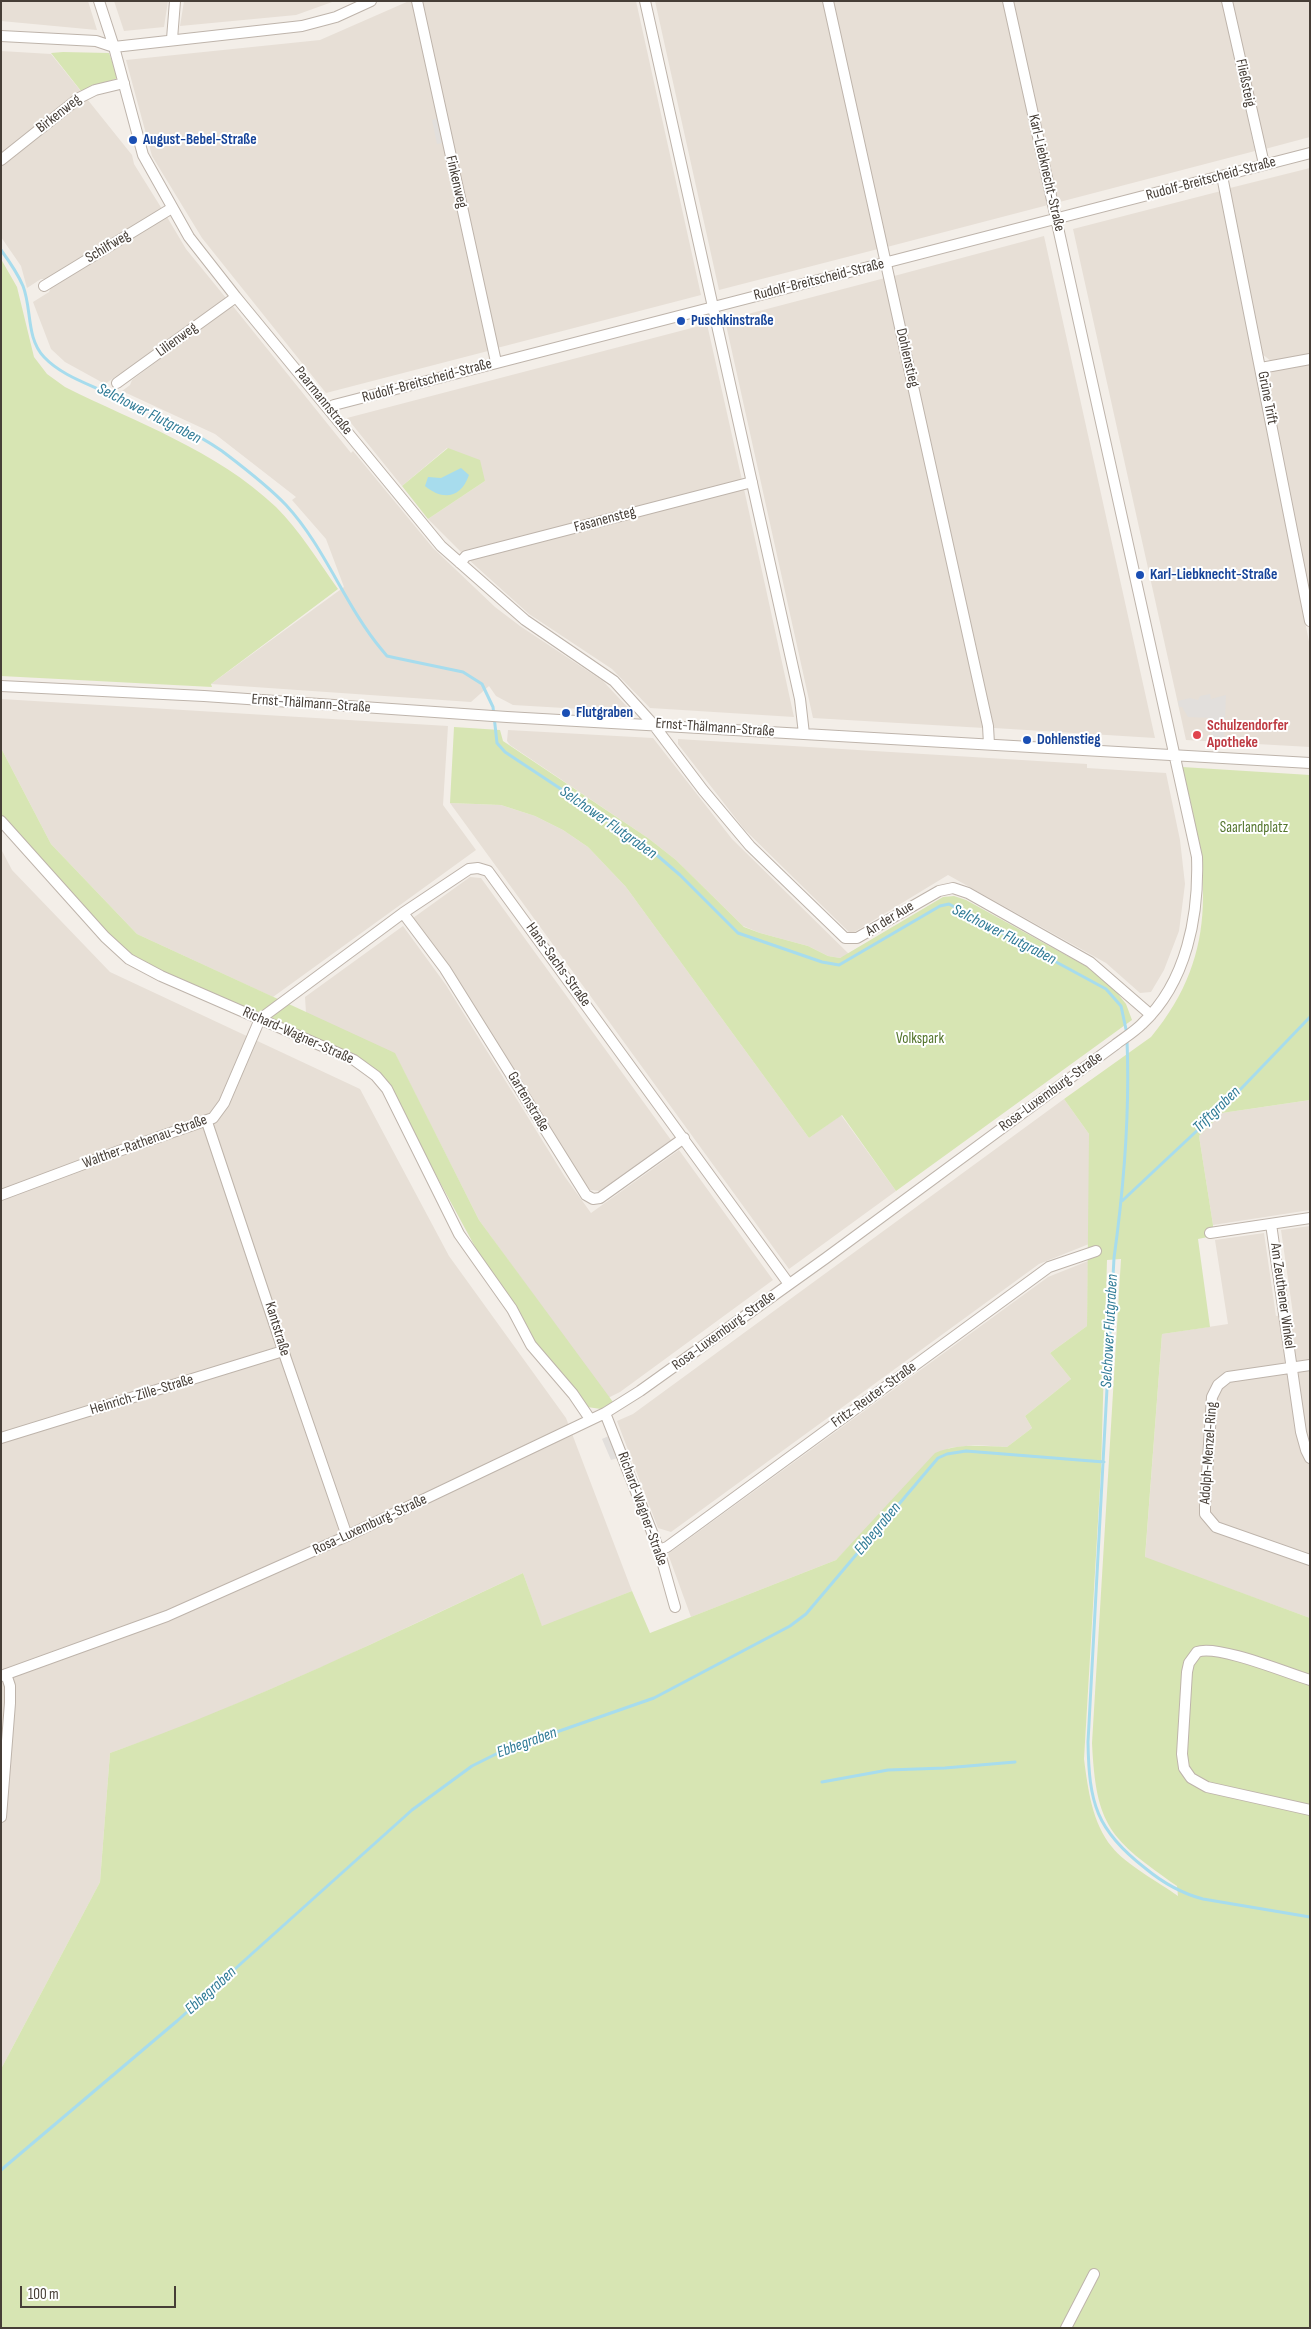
<!DOCTYPE html>
<meta charset="utf-8">
<style>
body{margin:0}
#map{position:relative;width:1311px;height:2329px;overflow:hidden;background:#f3eee8;font-family:"Sofia Sans Condensed",sans-serif}
canvas{display:block}
.frame{position:absolute;inset:0;border:2px solid #463e37;pointer-events:none}
.scale{position:absolute;left:20px;top:2286px;width:156px;height:22px;box-sizing:border-box;border:2px solid #463e37;border-top:0;padding-left:6px;font-size:15px;line-height:18px;white-space:nowrap;color:#463e37;-webkit-text-stroke:4px #fff;paint-order:stroke}
</style>
<div id="map">
<canvas width="1311" height="2329"></canvas>
<div class="frame"></div>
<div class="scale">100 m</div>
</div>
<script>
const ctx = document.querySelector('canvas').getContext('2d');
ctx.lineJoin = 'round';
function fillPath(path, color) { ctx.fillStyle = color; ctx.fill(path, 'evenodd'); }
function strokePath(path, color, width, dash) { ctx.strokeStyle = color; ctx.lineWidth = width; ctx.lineCap = dash ? 'butt' : 'round'; ctx.setLineDash(dash || []); ctx.stroke(path); }
function label(font, color, halo, rows, align = 'center') {
  ctx.font = font + ' "Sofia Sans Condensed",sans-serif'; ctx.lineWidth = 4; ctx.setLineDash([]); ctx.textBaseline = 'middle'; ctx.strokeStyle = halo; ctx.fillStyle = color; for (const [text, x, y, turn = 0] of rows) {
    ctx.save(); ctx.translate(x, y); ctx.rotate((+turn || 0) * Math.PI / 180); ctx.textAlign = isNaN(turn) ? turn : align; if (halo) ctx.strokeText(text, 0, 0); ctx.fillText(text, 0, 0); ctx.restore();
  }
}
const residential = new Path2D(`
 M1,1H88L97,30L1,21Z
 M114,1H168L164,27L124,31Z
 M184,1H335L296,15L180,26Z
 M409,1H412L488,351L326,393L202,238L152,156L126,60L320,40Z
 M422,1H636L701,295L497,348Z
 M655,1H823L878,249L719,290Z
 M833,1H1222L1255,151L887,247Z
 M1232,1H1310V137L1265,149Z
 M1,51L51,54L132,155L134,164L162,209L46,279H41L27,288L21,266L1,237Z
 M1310,168V354L1271,361L1262,354L1230,188Z
 M1221,191L1310,647V747L1186,740L1073,229Z
 M167,217L186,249L226,298L126,373H121L105,384L65,362L51,349L33,302L49,292L51,287Z
 M1044,236L1155,738L994,728L894,276Z
 M885,278L984,728L813,718L725,320Z
 M232,305L351,453L353,451L433,548L495,607L520,626L603,681L632,712L513,705L496,696L489,686L471,702L211,684L344,587L326,539L292,500L296,497L215,434L122,391L130,385L132,380Z
 M707,324L742,480L461,552L428,519L485,481L447,448L402,486L347,418Z
 M1310,363V598L1267,379L1273,370Z
 M744,489L794,717L650,708L612,669L529,614L469,560Z
 M1,699L448,726L443,805L476,850L273,997L137,934L51,844L1,748Z
 M508,730L653,738L732,839L849,954L840,958L828,956L808,946L760,933L743,926L676,860L648,838L510,745L507,741Z
 M678,739L1087,764V768L1166,773L1180,840L1185,884L1179,931L1164,970L1151,992L1140,993L1106,963L948,875L851,934L744,829L678,744Z
 M450,803L501,805L535,816L563,830L588,847L626,887L809,1138L841,1115L896,1191L789,1269Z
 M1,849L12,870L110,972L360,1089L449,1256L566,1418L632,1591L542,1627L523,1573L331,1663L188,1725L110,1753L100,1882L1,2069Z
 M470,877L481,878L671,1140L600,1191L590,1190L575,1170L456,978L413,918Z
 M403,926L446,985L565,1177L591,1213L679,1150L773,1280L620,1392L608,1398L479,1220L395,1054L306,1013L305,997Z
 M1064,1099L1089,1134V1244L1039,1264L671,1532L658,1528L617,1421L633,1414Z
 M1310,1100V1210L1213,1225L1199,1136L1222,1113Z
 M1310,1226V1618L1145,1558L1162,1334L1228,1324L1215,1240L1264,1233L1276,1316L1293,1314L1281,1230Z
 M1088,1261L1087,1326L1050,1353L1071,1379L1025,1416L1032,1428L1007,1447L975,1445L949,1448L836,1560L691,1617L668,1554L1048,1277Z`);
const green = new Path2D(`
 M63,52L109,53L118,78L81,91L51,53Z
 M1,259L17,287L34,357L47,374L65,387C137,423 216,450 276,507C300,531 318,561 338,589L211,684L212,687L1,676Z
 M448,448L480,460L485,481L428,519L402,486Z
 M454,727L500,730L503,741L648,838L676,860L744,927L760,933L808,946L828,956L840,958L943,897L954,896L966,900L1093,970L1114,989L1126,1004L1132,1020L896,1191L842,1115L809,1138L626,887L588,847L563,830L535,816L501,805L450,803Z
 M1,748L51,844L137,934L395,1053L479,1220L613,1402L601,1409L587,1407L542,1354L513,1304L479,1254L382,1076L152,967L134,956L113,939L2,816Z
 M1182,767L1310,775V1100L1222,1113L1199,1136L1213,1225V1236L1198,1239L1210,1327L1162,1334L1145,1557L1310,1618V2328H1V2069L100,1882L110,1753C252,1702 387,1637 523,1573L542,1626L632,1591L650,1633L836,1560L935,1453C958,1443 982,1446 1007,1447L1032,1428L1025,1416L1071,1379L1050,1353L1087,1326L1089,1134L1064,1099L1151,1037C1223,951 1207,866 1182,767ZM1121,1259L1092,1743C1096,1827 1110,1839 1177,1886L1178,1896C1160,1883 1125,1864 1112,1847C1092,1823 1088,1789 1084,1759L1101,1470L1107,1260Z`);
const parking = new Path2D(`
 M437,119L442,143L437,144L432,120Z
 M1210,694L1211,699L1226,695L1224,742L1211,741L1212,718L1188,717L1182,707H1179L1178,701L1190,698L1198,700L1200,696Z
 M611,1435L618,1458L611,1460L602,1439Z`);
const water = new Path2D(`
 M461,468L469,475C461,498 443,501 425,486L428,477L441,478Z`);
const stream = new Path2D(`
 M1,250C9,261 18,274 23,286C32,309 26,338 44,357C61,375 86,383 107,393C145,410 187,427 222,451C243,467 267,485 286,505C325,547 345,606 382,650L387,656L396,658L463,672L482,684L493,707L497,743L505,752L644,844L680,875L738,933L822,962L839,965L940,906L949,904L1106,989L1121,1006L1127,1034
 M1127,1040C1130,1113 1124,1186 1114,1258L1088,1742C1089,1803 1096,1830 1145,1868C1163,1883 1180,1893 1203,1899L1310,1917
 M1122,1201L1235,1095L1310,1017
 M822,1782L888,1770L945,1768L1015,1762
 M1,2170L177,2021L412,1810L472,1766L502,1751L654,1698L790,1626L806,1614L938,1458L947,1454L966,1451L1104,1462`);
const minor = new Path2D(`
 M99,1L114,47L143,155L189,237L236,297L441,546L525,620L614,681L653,724L703,790L750,846L845,938H857L939,891L953,888L968,893L1090,962L1151,1015
 M417,1L496,362
 M645,1L800,699L804,734
 M828,1L988,726L989,744
 M1227,1L1264,164
 M1,36L96,41L114,47L302,26L336,17L371,1
 M172,39L175,1
 M1,160L79,98L95,90L124,83
 M1222,176L1310,621
 M44,286L172,208
 M1261,368L1310,359
 M117,383L236,297
 M329,409L334,405L1310,153
 M460,563L466,556L752,482
 M1,686L204,696L507,717L1310,763
 M1,821L105,937L129,959L161,976L354,1060L376,1076L387,1089L459,1234L512,1309L531,1345L573,1394L590,1419
 M403,913L445,969L586,1195L593,1199L600,1198L684,1138
 M260,1019L403,913L469,869L478,868L488,871L789,1284
 M207,1122L286,1359L347,1536
 M1,1195L116,1152L213,1118L224,1103L260,1019
 M1271,1224L1301,1432L1306,1450L1310,1458
 M1210,1233L1310,1218
 M1310,1365L1228,1377L1218,1385L1212,1397L1205,1506V1514L1216,1527L1310,1560
 M605,1413L659,1550L675,1607
 M1,1438L283,1351
 M659,1550L667,1547L1049,1267L1096,1251
 M1,1676L167,1616L347,1536L605,1413L640,1391L826,1258L1115,1045C1124,1038 1134,1032 1142,1024C1187,982 1199,915 1197,857L1008,1
 M1310,1680C1287,1673 1217,1644 1197,1652L1189,1663L1187,1672L1182,1754L1184,1768L1191,1778L1207,1787L1310,1810
 M1,1817L10,1703V1686L6,1674
 M1066,2328L1094,2274`);
const markers = [
 [133,140,5,"#1a4fb4"],
 [681,321,5,"#1a4fb4"],
 [1140,575,5,"#1a4fb4"],
 [566,713,5,"#1a4fb4"],
 [1197,735,5,"#e0444e"],
 [1027,740,5,"#1a4fb4"]
];
const streetNames = [
 ["Fließsteig",1245,83,78],
 ["Birkenweg",59,114,-38],
 ["Karl-Liebknecht-Straße",1046,173,77],
 ["Rudolf-Breitscheid-Straße",1211,179,-15],
 ["Finkenweg",456,182,77],
 ["Schilfweg",108,247,-31],
 ["Rudolf-Breitscheid-Straße",819,280,-14],
 ["Lilienweg",177,340,-36],
 ["Dohlenstieg",907,358,77],
 ["Rudolf-Breitscheid-Straße",427,381,-15],
 ["Grüne Trift",1267,398,79],
 ["Paarmannstraße",323,401,51],
 ["Fasanensteg",605,520,-15],
 ["Ernst-Thälmann-Straße",311,704,4],
 ["Ernst-Thälmann-Straße",715,728,4],
 ["An der Aue",890,919,-31],
 ["Hans-Sachs-Straße",558,965,54],
 ["Richard-Wagner-Straße",298,1036,24],
 ["Rosa-Luxemburg-Straße",1051,1092,-36],
 ["Gartenstraße",528,1102,59],
 ["Walther-Rathenau-Straße",145,1142,-20],
 ["Am Zeuthener Winkel",1282,1296,82],
 ["Kantstraße",277,1329,73],
 ["Rosa-Luxemburg-Straße",724,1331,-36],
 ["Heinrich-Zille-Straße",142,1395,-17],
 ["Fritz-Reuter-Straße",874,1395,-36],
 ["Adolph-Menzel-Ring",1209,1453,-86],
 ["Richard-Wagner-Straße",642,1509,70],
 ["Rosa-Luxemburg-Straße",370,1525,-25]
];
const transitNames = [
 ["August-Bebel-Straße",143,140],
 ["Puschkinstraße",691,321],
 ["Karl-Liebknecht-Straße",1150,575],
 ["Flutgraben",576,713],
 ["Dohlenstieg",1037,740]
];
const healthNames = [
 ["Schulzendorfer",1207,726],
 ["Apotheke",1207,743]
];
const parkNames = [
 ["Saarlandplatz",1254,828],
 ["Volkspark",920,1039]
];
const waterNames = [
 ["Selchower Flutgraben",149,414,27],
 ["Selchower Flutgraben",608,823,35],
 ["Selchower Flutgraben",1004,935,27],
 ["Triftgraben",1217,1110,-44],
 ["Selchower Flutgraben",1110,1331,-87],
 ["Ebbegraben",878,1529,-50],
 ["Ebbegraben",527,1743,-20],
 ["Ebbegraben",211,1991,-42]
];
fillPath(residential, '#e7dfd6');
fillPath(green, '#d7e5b3');
fillPath(parking, '#e2dfdc');
fillPath(water, '#a7dced');
strokePath(stream, '#a7dced', 3);
strokePath(minor, '#beb4ab', 12);
strokePath(minor, '#fff', 10);
for (const [x, y, r, color] of markers) { const dot = new Path2D(); dot.arc(x, y, r, 0, 2 * Math.PI); ctx.fillStyle = color; ctx.fill(dot); strokePath(dot, '#fff', 2); }
label('15px', '#463e37', '#fff', streetNames);
label('bold 15px', '#164399', '#fff', transitNames, 'left');
label('bold 15px', '#be3a42', '#fff', healthNames, 'left');
label('15px', '#54752d', '#fff', parkNames);
label('italic 16px', '#307b96', '#fff', waterNames);
</script>
